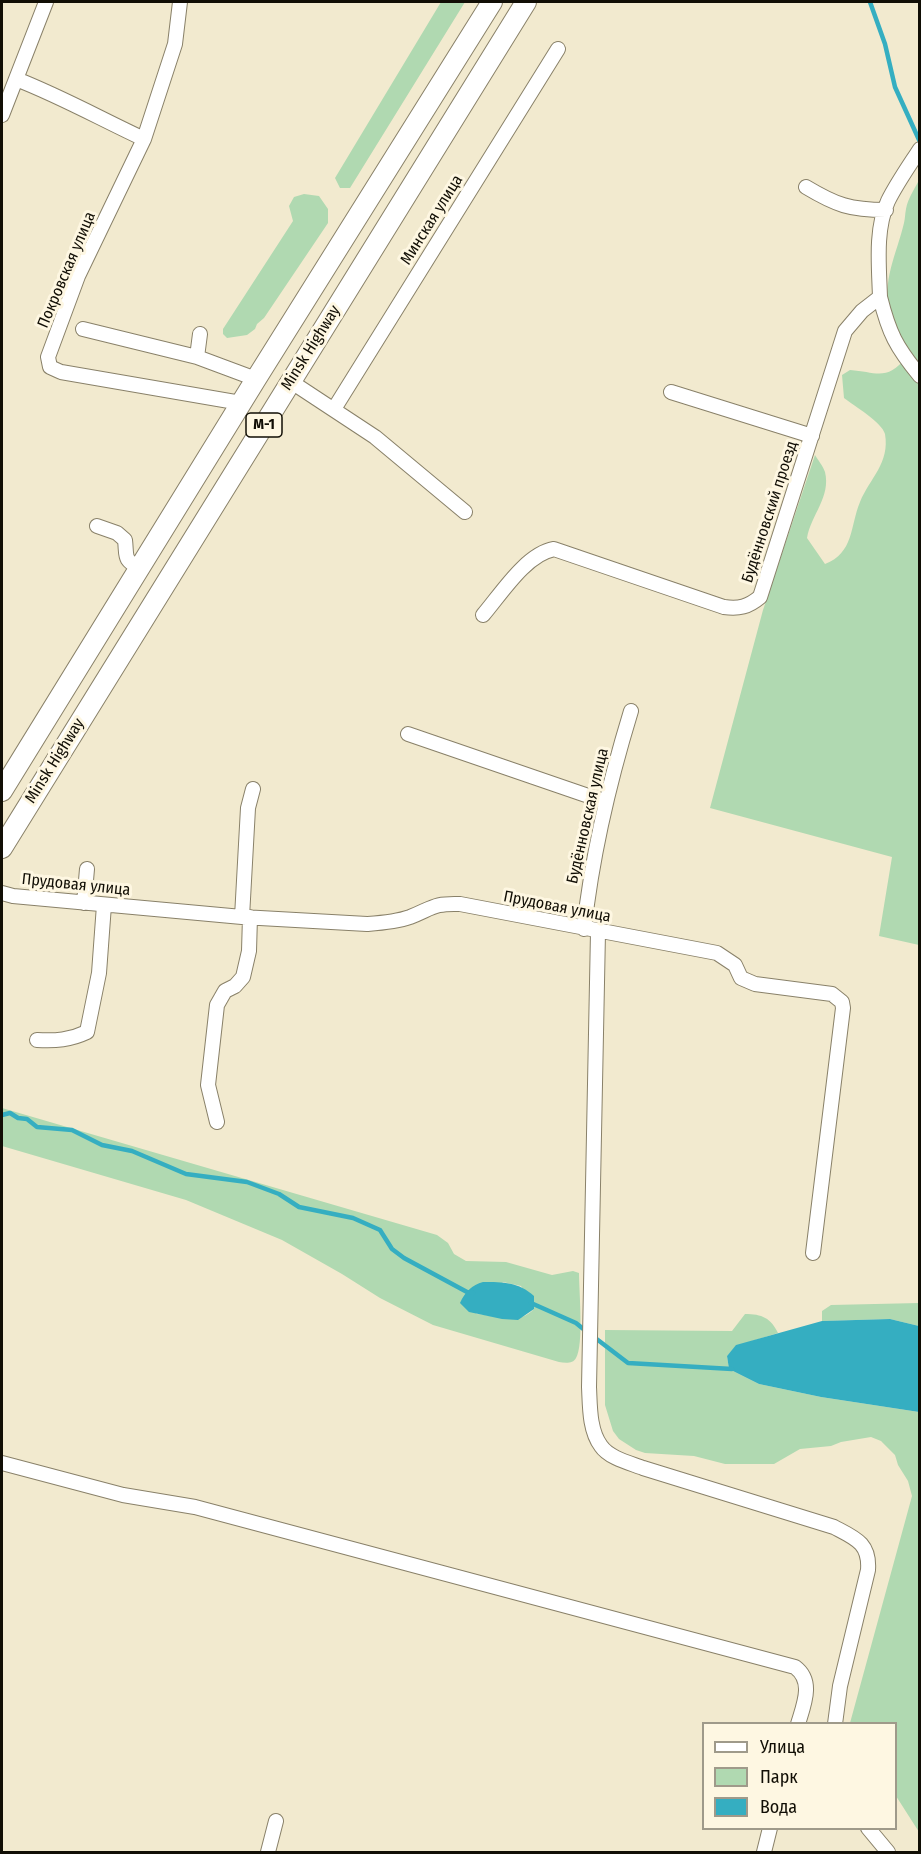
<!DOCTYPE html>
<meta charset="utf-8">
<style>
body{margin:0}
#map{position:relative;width:921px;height:1854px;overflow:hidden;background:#f2eacf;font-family:"Fira Sans Condensed",sans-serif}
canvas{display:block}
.frame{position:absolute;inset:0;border:3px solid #110e05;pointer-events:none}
.legend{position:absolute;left:702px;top:1722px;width:195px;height:108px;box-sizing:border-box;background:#fef7e2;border:2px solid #9f9a8a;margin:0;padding:8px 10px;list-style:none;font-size:18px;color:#110e05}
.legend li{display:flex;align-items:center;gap:12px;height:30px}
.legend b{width:30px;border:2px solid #9f9a8a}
</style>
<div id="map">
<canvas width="921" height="1854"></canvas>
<div class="frame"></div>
<ul class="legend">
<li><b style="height:8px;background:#fff"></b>Улица</li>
<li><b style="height:16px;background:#b0d9b1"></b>Парк</li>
<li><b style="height:16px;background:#35aec1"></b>Вода</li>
</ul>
</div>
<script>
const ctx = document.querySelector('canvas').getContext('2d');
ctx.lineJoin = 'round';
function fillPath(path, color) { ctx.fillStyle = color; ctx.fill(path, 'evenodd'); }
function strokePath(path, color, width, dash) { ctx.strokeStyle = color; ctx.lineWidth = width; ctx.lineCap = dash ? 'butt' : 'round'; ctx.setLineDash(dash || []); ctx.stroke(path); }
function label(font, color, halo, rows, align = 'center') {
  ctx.font = font + ' "Fira Sans Condensed",sans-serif'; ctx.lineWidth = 6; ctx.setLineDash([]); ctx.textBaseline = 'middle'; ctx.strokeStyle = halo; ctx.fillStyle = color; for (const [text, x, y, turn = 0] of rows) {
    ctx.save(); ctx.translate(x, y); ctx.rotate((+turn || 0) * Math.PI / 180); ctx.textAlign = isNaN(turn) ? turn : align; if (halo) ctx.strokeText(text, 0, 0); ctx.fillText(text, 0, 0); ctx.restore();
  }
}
const green = new Path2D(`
 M441,2H465L350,188H340L335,178Z
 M919,180V945L879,936L892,857L710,808L763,610L815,455C818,460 823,466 825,472C831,497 811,515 807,538L825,564C854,553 850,526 860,502C870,478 890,463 885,434C882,422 854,406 844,398L842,375L850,370C877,372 887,382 907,356C905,340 894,329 890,314C881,282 897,253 904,223C905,219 905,214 906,209C908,198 914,190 919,180Z
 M304,194L319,196L328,209V223L264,318L257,324L255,329L247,335L227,338L223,334V329L293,221L289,206L294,197Z
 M2,1108L437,1235L448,1243L454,1254L466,1261L506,1262L552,1275L573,1271L579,1273C579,1290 584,1346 576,1358C573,1364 565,1363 559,1362L433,1325L380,1298L342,1274L282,1240L186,1200L2,1146ZM503,1282L521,1286L534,1309C518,1326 496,1315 476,1314Z
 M919,1303V1326L890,1319L822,1321V1311L831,1305Z
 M745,1314C762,1314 771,1318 778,1333L736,1346L727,1356L729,1369L759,1384L821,1397L919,1412V1832L896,1796V1724L850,1723L912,1496L908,1481L898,1465L895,1455L881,1441L871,1437L841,1442L831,1446L800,1449L774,1464H725L694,1456L645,1453L636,1450L619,1439L613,1431L605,1405V1330L732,1331Z`);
const water = new Path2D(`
 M483,1282C503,1282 519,1282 534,1296V1309L518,1320L502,1319L469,1312L460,1303C465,1292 472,1285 483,1282Z
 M890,1319L919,1326V1412L821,1397L759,1384L729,1369L727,1356L736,1345L822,1321Z`);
const stream = new Path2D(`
 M870,2L885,44L895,87L920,142
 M2,1115L10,1113L18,1118L27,1119L37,1127L72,1130L102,1145L132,1151L186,1174L247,1182L279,1194L299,1207L353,1218L380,1230L392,1249L404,1258L467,1292L473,1293
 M531,1303L576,1323L587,1332
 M594,1337L628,1363L732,1369`);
const minor = new Path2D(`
 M180,2L175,44L144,139L78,276L48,357L50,367L61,372L241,403
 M16,79C60,96 101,119 144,139
 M2,115L46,2
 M806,187C836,205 850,210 886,210
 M880,297C889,333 896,347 920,376
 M83,329L197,357L256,379
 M197,357L200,334
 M290,381L375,437L465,512
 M671,392L812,436
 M334,409L558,49
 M97,526L117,533L125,540C127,557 123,559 139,568
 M483,615C501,594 526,554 554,549L724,607C739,609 748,607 760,597L845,331L862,311L880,297C879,266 875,229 888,201C897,183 909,166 920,149
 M408,734L606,802
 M2,893L13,896L242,917L367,924C381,923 396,922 410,917C433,908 433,903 460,904L717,953L735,965L741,978L755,984L832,994L842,1002L843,1008L813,1253
 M84,903L87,869
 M242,917L248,808L253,789
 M584,929C592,854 609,783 631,711
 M598,932L589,1387C590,1405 589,1430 601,1446C609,1458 630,1463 643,1468L834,1527C855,1538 870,1543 868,1570L840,1686L835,1724
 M37,1040C56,1041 70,1040 87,1032L99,973L104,905
 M217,1122L208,1085L217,1005L225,991L235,986L243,977L249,951L250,917
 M2,1463L123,1495L195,1507L795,1667C814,1681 804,1704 798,1724
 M868,1828L888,1852
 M268,1852L276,1821
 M764,1852L770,1828`);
const highway = new Path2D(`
 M2,791L256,379L492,2
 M2,848L526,2`);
const shields = [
 [264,425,36]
];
const shieldNames = [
 ["М-1",264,425]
];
const streetNames = [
 ["Минская улица",432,220,-58],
 ["Покровская улица",67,270,-67],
 ["Minsk Highway",311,348,-58],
 ["Будённовский проезд",770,512,-72],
 ["Minsk Highway",55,761,-58],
 ["Будённовская улица",588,816,-77],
 ["Прудовая улица",76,885,6],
 ["Прудовая улица",557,907,11]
];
fillPath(green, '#b0d9b1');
fillPath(water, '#35aec1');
strokePath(stream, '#35aec1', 4.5);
strokePath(minor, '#898169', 16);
strokePath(highway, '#898169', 22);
strokePath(minor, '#fff', 14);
strokePath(highway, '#fff', 20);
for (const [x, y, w] of shields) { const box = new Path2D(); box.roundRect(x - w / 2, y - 12, w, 24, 4.5); ctx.fillStyle = '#fef7e2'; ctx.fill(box); strokePath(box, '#110e05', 1.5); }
label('bold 15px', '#110e05', null, shieldNames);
label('16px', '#110e05', '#fef7e2', streetNames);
</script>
